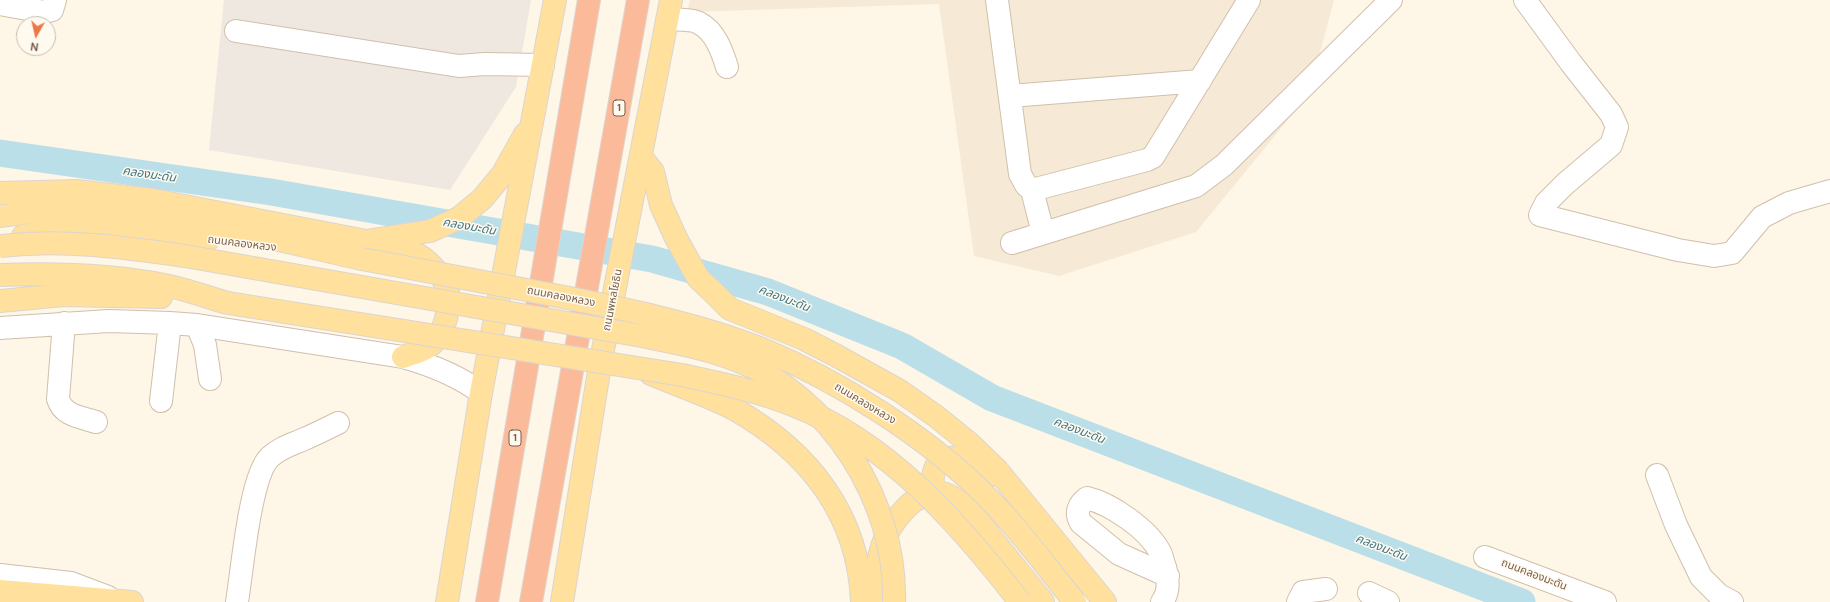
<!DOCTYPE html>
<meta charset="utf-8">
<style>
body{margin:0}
#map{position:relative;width:1830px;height:602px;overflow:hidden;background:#fef6e7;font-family:"DM Sans",sans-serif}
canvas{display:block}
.north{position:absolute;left:16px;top:16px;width:40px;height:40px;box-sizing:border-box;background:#fffaef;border:1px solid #cabcad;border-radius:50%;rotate:188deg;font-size:11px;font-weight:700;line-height:16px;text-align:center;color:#7a5e49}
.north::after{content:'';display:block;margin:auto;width:14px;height:18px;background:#ee7746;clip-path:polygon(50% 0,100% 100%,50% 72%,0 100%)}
</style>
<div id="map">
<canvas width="1830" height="602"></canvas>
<div class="north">N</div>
</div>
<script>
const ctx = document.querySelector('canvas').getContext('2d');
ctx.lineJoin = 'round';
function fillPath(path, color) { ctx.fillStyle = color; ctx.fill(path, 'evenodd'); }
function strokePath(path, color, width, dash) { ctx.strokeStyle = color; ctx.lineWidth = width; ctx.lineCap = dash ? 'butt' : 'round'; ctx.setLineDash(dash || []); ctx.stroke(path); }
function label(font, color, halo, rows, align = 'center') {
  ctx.font = font + ' "DM Sans","Noto Sans Thai",sans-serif'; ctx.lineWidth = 3; ctx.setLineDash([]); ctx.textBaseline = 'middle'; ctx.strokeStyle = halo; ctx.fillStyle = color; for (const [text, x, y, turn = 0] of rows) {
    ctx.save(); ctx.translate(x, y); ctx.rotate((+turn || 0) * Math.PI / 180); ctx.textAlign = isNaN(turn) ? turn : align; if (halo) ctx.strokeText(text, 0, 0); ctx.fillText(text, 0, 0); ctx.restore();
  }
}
const residential = new Path2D(`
 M690,0H1334L1309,94L1196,232L1059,276L974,256L939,4L687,12Z`);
const industrial = new Path2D(`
 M224,0H531L516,87L450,190L209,150Z`);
const river = new Path2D(`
 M0,153L271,192L652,259L768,292L902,346L992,398L1522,602`);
const minor = new Path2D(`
 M997,0L1020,174L1026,185L1032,190L1147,160L1153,157L1249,0
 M1525,0L1571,63L1611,114L1617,127L1611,145L1565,184L1546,203L1540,215L1678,250L1714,256L1732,253L1762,217L1789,203L1830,191
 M0,4L44,12L52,10L55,0
 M668,19C676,20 693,19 699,23C715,31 722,51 727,67
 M236,31L459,66L485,64L543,65
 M1010,96L1200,81
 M1032,190L1043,233
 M1012,243L1196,186L1224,165L1391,0
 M64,323L58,399C63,416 81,417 96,422
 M197,325L205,345L210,379
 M0,328L109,321L170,323L197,325L403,357C431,365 458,375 481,393
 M161,401L170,323
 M1657,475L1676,525L1701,577L1719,595L1732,602
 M1485,557L1605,602
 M0,575L71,583L108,597
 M1369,593L1388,602
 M237,602C242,572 250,475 270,457C280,448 290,445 302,440C314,435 326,429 338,423
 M1162,602C1170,591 1168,579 1165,567C1163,562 1162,556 1160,552C1148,529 1111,504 1087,498C1078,505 1075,513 1081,523L1119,554L1168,576
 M1298,602L1303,592L1326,589`);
const major = new Path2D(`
 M642,158L653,172L661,205L676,238L698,278L714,293L730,309L804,339L837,356L900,391L937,417L969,443L998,471L1105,602
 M0,193L77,191L153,200L366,241L430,231L459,218L482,199L502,175L525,134
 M0,216C20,214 40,210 60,210C162,209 263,237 362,259
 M23,236C83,225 147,233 208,240
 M375,243C388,246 405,248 416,254C426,258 442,275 446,285C453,300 445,333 433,343C425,351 413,353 403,357
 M0,275C55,273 109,274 164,285C185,289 207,297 228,303
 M0,301L63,295L161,297
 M651,374C679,386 709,396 736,410C809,452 859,515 862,602
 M933,493C932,479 932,470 941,459C964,454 970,464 986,478
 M0,591L132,602
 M447,602L481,393L555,0
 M562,602L600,365L671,0
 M876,602C876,565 878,537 905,509C915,498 933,488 948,495C969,505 983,528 997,545C1012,564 1028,583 1043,602`);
const highway = new Path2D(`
 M487,602L589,0
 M531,602L638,0`);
const majorBridge = new Path2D(`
 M0,246C64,239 122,247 185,256L642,336C674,343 706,348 736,360C830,395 897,502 894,602
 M362,259C424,271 486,282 548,294C620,308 694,322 762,349C839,381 926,436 985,495C1017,526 1046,567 1075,602
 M228,303L682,375C719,383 757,391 793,405C888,442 959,523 1020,602`);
const shields = [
 [619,108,12],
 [515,438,12]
];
const shieldNames = [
 ["1",619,108],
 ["1",515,438]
];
const streetNames = [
 ["ถนนคลองหลวง",242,244,7],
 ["ถนนคลองหลวง",561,297,11],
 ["ถนนพหลโยธิน",613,300,-79],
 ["ถนนคลองหลวง",865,404,31],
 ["ถนนคลองมะดัน",1534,575,21]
];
const waterNames = [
 ["คลองมะดัน",149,175,8],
 ["คลองมะดัน",469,227,10],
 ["คลองมะดัน",784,299,21],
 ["คลองมะดัน",1079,431,21],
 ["คลองมะดัน",1381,548,21]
];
fillPath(residential, '#f6e9d5');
fillPath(industrial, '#eee8e1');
strokePath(river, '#badfe9', 27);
strokePath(minor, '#d1bfab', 24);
strokePath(major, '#dcd5d0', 24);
strokePath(highway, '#dcd5d0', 24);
strokePath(minor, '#fff', 22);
strokePath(major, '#ffe19d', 22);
strokePath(highway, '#fbbb9b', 22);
strokePath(majorBridge, '#dcd5d0', 24, []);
strokePath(majorBridge, '#ffe19d', 22);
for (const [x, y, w] of shields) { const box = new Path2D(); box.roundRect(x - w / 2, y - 8, w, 16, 3); ctx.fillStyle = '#fffaef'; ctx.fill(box); strokePath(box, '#7a5e49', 1); }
label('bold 10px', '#7a5e49', null, shieldNames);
label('11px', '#7a5e49', '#fffaef', streetNames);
label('italic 12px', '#3f7687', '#fffaef', waterNames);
</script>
